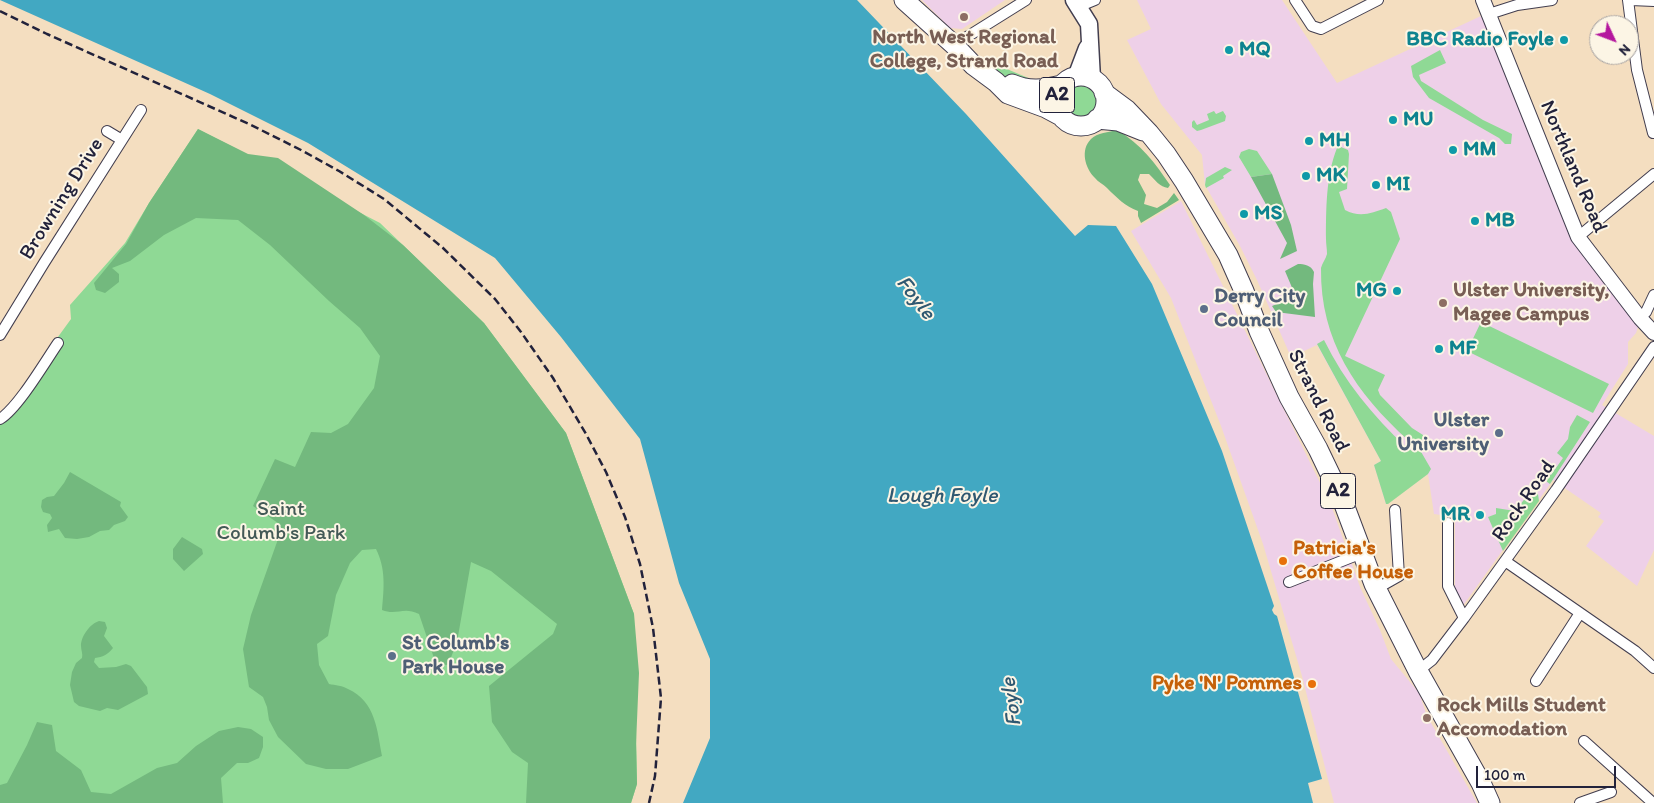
<!DOCTYPE html>
<style>
body{margin:0}
#map{position:relative;width:1654px;height:803px;overflow:hidden;background:#f4dec0;font-family:Itim,sans-serif}
canvas{display:block}
.north{position:absolute;left:1589px;top:15px;width:50px;height:50px;box-sizing:border-box;background:#fcf5e5;border:1px solid #a5a1a1;border-radius:50%;rotate:133deg;font-size:14px;font-weight:700;line-height:20px;text-align:center;color:#22223b}
.north::after{content:'';display:block;margin:auto;width:18px;height:22px;background:#b5179e;clip-path:polygon(50% 0,100% 100%,50% 72%,0 100%)}
.scale{position:absolute;left:1476px;top:766px;width:140px;height:22px;box-sizing:border-box;border:2px solid #22223b;border-top:0;padding-left:6px;font-size:15px;line-height:18px;white-space:nowrap;color:#22223b;-webkit-text-stroke:4px #fcf5e5;paint-order:stroke}
</style>
<div id="map">
<canvas width="1654" height="803"></canvas>
<div class="north">N</div>
<div class="scale">100 m</div>
</div>
<script>
const ctx = document.querySelector('canvas').getContext('2d');
ctx.lineJoin = 'round';
function fillPath(path, color) { ctx.fillStyle = color; ctx.fill(path, 'evenodd'); }
function strokePath(path, color, width, dash) { ctx.strokeStyle = color; ctx.lineWidth = width; ctx.lineCap = dash ? 'butt' : 'round'; ctx.setLineDash(dash || []); ctx.stroke(path); }
function label(font, color, halo, rows, align = 'center') {
  ctx.font = font + ' Itim,sans-serif'; ctx.lineWidth = 4; ctx.setLineDash([]); ctx.textBaseline = 'middle'; ctx.strokeStyle = halo; ctx.fillStyle = color; for (const [text, x, y, turn = 0] of rows) {
    ctx.save(); ctx.translate(x, y); ctx.rotate((+turn || 0) * Math.PI / 180); ctx.textAlign = isNaN(turn) ? turn : align; if (halo) ctx.strokeText(text, 0, 0); ctx.fillText(text, 0, 0); ctx.restore();
  }
}
const built = new Path2D(`
 M922,0H1005L962,29L950,28Z
 M1137,0H1282L1337,83L1481,16L1524,117L1536,153L1569,230L1616,299L1638,327L1636,333L1628,342V364L1602,405L1654,436V550L1637,586L1586,546L1604,521L1598,517L1601,513L1553,480L1462,607L1455,591V517L1434,514L1428,474L1386,504L1374,465L1381,461L1317,345L1291,357L1257,280L1240,246L1205,185L1202,155L1161,104L1127,40L1151,29Z
 M1181,201L1331,505L1360,587L1380,630L1391,659L1419,693L1427,716L1477,803H1334L1302,676L1263,544L1221,426L1171,298L1131,231Z`);
const green = new Path2D(`
 M1440,50L1446,63L1419,75L1421,81L1483,120L1512,134L1511,144H1505L1499,138L1429,98L1413,77L1411,66Z
 M976,56L1033,80L1035,81L1010,79L990,67Z
 M1065 101a16 16 0 1 1 32 0a16 16 0 1 1-32 0Z
 M1214,111L1216,114L1223,111L1226,116L1225,121L1201,130L1197,131L1192,127V122L1194,120L1197,125L1209,120L1207,114Z
 M198,129L380,223L484,323L566,433L634,614L637,784L631,803H0V423L62,347L55,341L71,319L70,305L125,243L149,203Z
 M1341,147L1348,150L1349,154L1347,189L1339,192L1345,210C1360,218 1372,213 1386,208L1391,212L1400,239L1345,356L1385,375L1378,390L1380,395L1412,428L1423,435L1424,437L1420,442H1412L1408,440C1356,393 1320,341 1321,268C1322,263 1326,259 1327,254C1327,249 1326,244 1326,239C1326,210 1326,175 1337,148Z
 M1249,149L1257,151L1272,174L1251,177L1239,157L1241,152Z
 M1225,167L1232,170L1223,176L1224,178L1206,188L1205,185L1206,178Z
 M1481,322L1609,384L1593,413L1467,351Z
 M1324,340C1344,381 1373,416 1406,447L1412,451L1420,450L1431,469L1428,474L1388,504H1386L1374,465L1381,461L1317,344Z
 M1577,415L1590,422L1550,484L1543,479L1544,471L1551,475L1563,458L1557,453L1568,439L1570,427Z
 M1531,491L1538,494L1539,501L1503,551L1488,517L1496,514V508L1515,511Z`);
const forest = new Path2D(`
 M198,129L248,154L278,158L364,215L403,245L484,323L566,433L634,614L639,673L636,744L637,784L631,803H526L528,763L512,752L492,722L489,686L553,634L557,624L491,571L471,562L457,642L448,665L436,664L419,614C403,606 397,616 382,610C384,588 386,569 376,549L362,550L350,563L336,595L328,636L317,644L319,665L329,684C335,685 343,686 348,689C376,702 377,730 382,756L348,769H326L306,764L278,737L269,720L267,707L263,697L249,687L243,649L251,615L277,542L278,523L253,506L275,459L295,467L311,432L331,433L348,424L374,388L380,356L360,328L329,301L270,245L238,220L196,218L164,235L130,261L112,268L119,274V282L105,293L96,290L94,283L126,244L149,203Z
 M1117,130C1141,144 1155,163 1170,185L1168,188C1160,187 1155,180 1149,174H1140L1138,180L1146,195L1144,204L1157,208L1167,202L1174,193L1179,200L1141,223L1138,216V211C1125,206 1117,198 1107,188C1103,184 1098,182 1095,178C1085,168 1080,150 1091,139C1097,133 1109,132 1117,130Z
 M1272,174L1291,225L1297,251L1280,259L1287,243L1251,177Z
 M1298,264C1304,264 1311,265 1314,272L1313,284L1315,317L1276,312L1272,306L1286,300L1285,294L1293,290L1285,271Z
 M70,472L121,502L120,506L128,517L125,521L114,525L109,530L100,531L89,537L77,539L65,538L59,529L48,532L47,525L52,518L50,514L43,512L41,507L42,500L47,497L54,496L64,483Z
 M182,537L202,549L203,554L184,571L173,559V549Z
 M99,621L105,622L107,628L104,636L113,648C107,655 103,657 95,658L94,662L99,668L116,667L126,664L131,666L147,687L148,694L118,710L107,708L100,711L79,706L74,702L70,685L72,672L76,663L82,658C83,654 81,650 81,646C81,636 90,624 99,621Z
 M37,722L52,725L56,751L81,770L91,792L111,794L157,768L177,763L196,746L219,731L238,727L251,729L263,737V747L259,758L248,763H237L221,778L223,803H0V785L7,783L27,745Z`);
const water = new Path2D(`
 M0,0H857L966,114L1075,236L1088,225L1116,226L1152,284L1222,451L1274,606L1272,610L1274,614L1277,616L1322,779L1308,783L1313,803H683L710,738V659L679,583L640,439L561,337L495,258L308,143L210,94Z`);
const street = new Path2D(`
 M1295,0L1312,26L1321,29L1378,0
 M1628,0L1637,70L1653,133
 M1631,0L1654,1
 M1078,7L1095,0
 M1489,14L1517,5L1552,0
 M954,45L1026,0
 M107,131L122,140
 M1578,237L1654,174
 M1640,318L1646,312L1654,295
 M0,335L44,263L141,110
 M0,419C18,408 45,362 58,343
 M1448,523V586L1464,618
 M1505,561L1635,651L1654,668
 M1289,582L1362,553
 M1376,589L1399,576L1395,510
 M1418,671L1432,660L1464,618L1556,490L1654,347
 M1536,681L1580,613
 M1584,741L1653,803
 M1580,803L1611,792`);
const secondary = new Path2D(`
 M1483,0L1578,237L1640,318L1654,333`);
const primary = new Path2D(`
 M1074,0L1089,24L1092,79
 M1076,77L1087,48`);
const highway = new Path2D(`
 M904,0L954,45L973,65L996,82L1008,94L1046,108L1061,116
 M1056 101a25 25 0 1 1 50 0a25 25 0 1 1-50 0Z
 M1012,84C1030,92 1044,89 1062,85
 M1104,93L1127,110L1149,133L1166,154L1184,181L1228,255L1244,291L1259,331L1289,397L1318,449L1342,499L1374,584L1418,671L1481,783L1490,803
 M1097,119L1118,121L1143,131`);
const rail = new Path2D(`
 M0,11L47,34L249,124L301,150L339,171L384,199L443,248L495,299L521,332L553,378L586,434L606,472L625,517L640,564L653,628L661,698L655,776L649,803`);
const markers = [
 [964,17,5,"#8d6e63"],
 [1564,40,5,"#0f9aa8"],
 [1229,50,5,"#0f9aa8"],
 [1393,120,5,"#0f9aa8"],
 [1309,141,5,"#0f9aa8"],
 [1453,150,5,"#0f9aa8"],
 [1306,176,5,"#0f9aa8"],
 [1376,185,5,"#0f9aa8"],
 [1244,214,5,"#0f9aa8"],
 [1475,221,5,"#0f9aa8"],
 [1397,291,5,"#0f9aa8"],
 [1443,303,5,"#8d6e63"],
 [1204,309,5,"#5c6f8a"],
 [1439,349,5,"#0f9aa8"],
 [1499,433,5,"#5c6f8a"],
 [1480,515,5,"#0f9aa8"],
 [1283,561,5,"#e8710a"],
 [392,656,5,"#5c6f8a"],
 [1312,684,5,"#e8710a"],
 [1427,718,5,"#8d6e63"]
];
const shields = [
 [1057,95,35],
 [1338,491,35]
];
const shieldNames = [
 ["A2",1057,95],
 ["A2",1338,491]
];
const educationNames = [
 ["North West Regional",964,38,"center"],
 ["College, Strand Road",964,62,"center"],
 ["Ulster University,",1453,291],
 ["Magee Campus",1453,315],
 ["Rock Mills Student",1437,706],
 ["Accomodation",1437,730]
];
const cultureNames = [
 ["BBC Radio Foyle",1554,40,"right"],
 ["MQ",1239,50],
 ["MU",1403,120],
 ["MH",1319,141],
 ["MM",1463,150],
 ["MK",1316,176],
 ["MI",1386,185],
 ["MS",1254,214],
 ["MB",1485,221],
 ["MG",1387,291,"right"],
 ["MF",1449,349],
 ["MR",1470,515,"right"]
];
const streetNames = [
 ["Northland Road",1573,167,67],
 ["Browning Drive",62,199,-58],
 ["Strand Road",1318,401,63],
 ["Rock Road",1524,501,-55]
];
const serviceNames = [
 ["Derry City",1214,297],
 ["Council",1214,321],
 ["Ulster",1489,421,"right"],
 ["University",1489,445,"right"],
 ["St Columb's",402,644],
 ["Park House",402,668]
];
const parkNames = [
 ["Saint",281,510],
 ["Columb's Park",281,534]
];
const foodNames = [
 ["Patricia's",1293,549],
 ["Coffee House",1293,573],
 ["Pyke 'N' Pommes",1302,684,"right"]
];
const waterNames = [
 ["Foyle",915,298,52],
 ["Lough Foyle",942,496],
 ["Foyle",1012,702,-97]
];
fillPath(built, '#eed0e8');
fillPath(green, '#8fd995');
fillPath(forest, '#73b97e');
fillPath(water, '#42a8c2');
strokePath(street, '#423e4f', 12);
strokePath(secondary, '#423e4f', 16);
strokePath(primary, '#423e4f', 19);
strokePath(highway, '#423e4f', 21);
strokePath(street, '#fff', 10);
strokePath(secondary, '#fff', 14);
strokePath(primary, '#fff', 16);
strokePath(highway, '#fff', 19);
strokePath(rail, '#22223b', 2.5, [8, 4]);
for (const [x, y, r, color] of markers) { const dot = new Path2D(); dot.arc(x, y, r, 0, 2 * Math.PI); ctx.fillStyle = color; ctx.fill(dot); strokePath(dot, '#fcf5e5', 2); }
for (const [x, y, w] of shields) { const box = new Path2D(); box.roundRect(x - w / 2, y - 17.5, w, 35, 4); ctx.fillStyle = '#fcf5e5'; ctx.fill(box); strokePath(box, '#22223b', 1); }
label('bold 20px', '#22223b', null, shieldNames);
label('bold 21px', '#785e54', '#fcf5e5', educationNames, 'left');
label('bold 21px', '#0d838f', '#fcf5e5', cultureNames, 'left');
label('21px', '#22223b', '#fcf5e5', streetNames);
label('bold 21px', '#4e5e75', '#fcf5e5', serviceNames, 'left');
label('21px', '#435956', '#fcf5e5', parkNames);
label('bold 21px', '#c56008', '#fcf5e5', foodNames, 'left');
label('italic 22px', '#2f5871', '#fcf5e5', waterNames);
</script>
